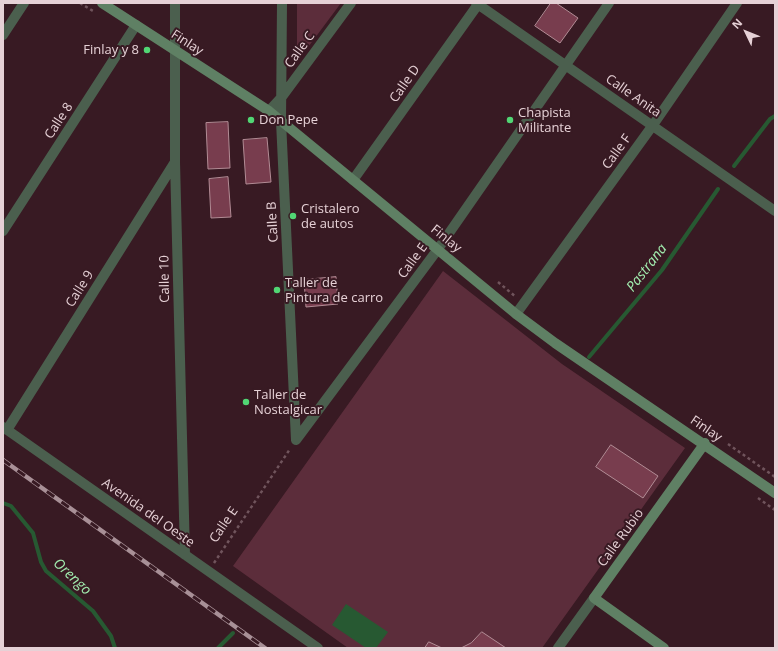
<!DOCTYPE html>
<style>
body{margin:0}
#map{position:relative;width:778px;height:651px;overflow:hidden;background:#381a23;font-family:"Open Sans",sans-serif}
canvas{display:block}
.frame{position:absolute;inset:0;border:4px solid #e6d1d6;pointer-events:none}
.north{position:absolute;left:726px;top:12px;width:40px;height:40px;-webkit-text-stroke:3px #381a23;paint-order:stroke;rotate:313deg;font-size:11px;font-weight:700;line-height:16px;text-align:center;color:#e6d1d6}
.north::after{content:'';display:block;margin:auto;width:14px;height:18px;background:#e6d1d6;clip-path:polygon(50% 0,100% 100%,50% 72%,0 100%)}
</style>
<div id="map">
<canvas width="778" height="651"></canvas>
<div class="frame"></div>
<div class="north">N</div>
</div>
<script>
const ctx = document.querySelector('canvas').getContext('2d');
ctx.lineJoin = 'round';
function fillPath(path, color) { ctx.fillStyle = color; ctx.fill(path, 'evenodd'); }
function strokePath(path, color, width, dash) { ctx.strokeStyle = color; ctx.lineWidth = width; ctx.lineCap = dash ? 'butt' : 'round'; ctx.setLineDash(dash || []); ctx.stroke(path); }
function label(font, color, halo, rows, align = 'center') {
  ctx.font = font + ' "Open Sans",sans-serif'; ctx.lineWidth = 4; ctx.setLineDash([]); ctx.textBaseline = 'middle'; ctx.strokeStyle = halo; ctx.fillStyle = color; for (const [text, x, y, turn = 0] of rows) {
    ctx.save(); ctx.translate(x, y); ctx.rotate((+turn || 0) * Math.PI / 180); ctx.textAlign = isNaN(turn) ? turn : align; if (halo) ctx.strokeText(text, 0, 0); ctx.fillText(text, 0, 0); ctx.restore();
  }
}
const green = new Path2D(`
 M297,3H341L297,62Z
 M443,271L562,364L685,448L542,648H348L233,566Z`);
const water = new Path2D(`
 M346,604L388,632L376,648H366L332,625Z`);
const stream = new Path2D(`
 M734,166L770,119L775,116
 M589,357L662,270L718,189
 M3,503L11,506L33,533L41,562L46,571L93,611L111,636L115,648
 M218,648L233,633`);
const building = new Path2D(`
 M551,3H556L578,18L560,43L535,26Z
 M228,122L230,168L208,169L206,123Z
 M267,138L271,182L246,184L243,140Z
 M228,177L231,217L211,218L209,179Z
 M336,277L338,304L306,307L304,280Z
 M611,445L658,476L643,498L596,467Z
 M482,632L506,648H461L471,643Z
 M429,642L442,648H425Z`);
const path = new Path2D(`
 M80,3L93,11
 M498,282L516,297
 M728,444L775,477
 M758,498L775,510
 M214,563L290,449`);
const street = new Path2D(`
 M175,3V162L185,555
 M282,3L281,121L296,440
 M476,3L775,211
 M3,35L24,3
 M269,111L281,98L351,3
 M353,180L479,3
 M3,231L136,25
 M516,314L653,125L737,3
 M3,427L318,648
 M7,430L175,162
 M296,440L438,249L609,3
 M558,648L594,598`);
const secondary = new Path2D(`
 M102,3L269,111L516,314L555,343L775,493
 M664,648L594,598L705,443`);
const rail = new Path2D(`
 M3,460L265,648`);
const markers = [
 [147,50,4,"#51d674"],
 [251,120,4,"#51d674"],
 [510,120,4,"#51d674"],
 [293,216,4,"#51d674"],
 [277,290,4,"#51d674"],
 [246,402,4,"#51d674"]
];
const streetNames = [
 ["Finlay",187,43,33],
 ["Calle C",300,50,-54],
 ["Calle D",405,84,-55],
 ["Calle Anita",633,96,35],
 ["Calle 8",59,121,-57],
 ["Calle F",617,152,-54],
 ["Calle B",273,222,-93],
 ["Finlay",446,239,39],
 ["Calle E",413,261,-54],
 ["Calle 10",165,279,-91],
 ["Calle 9",80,289,-58],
 ["Finlay",706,429,34],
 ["Avenida del Oeste",148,513,35],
 ["Calle E",224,525,-56],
 ["Calle Rubio",621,538,-54]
];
const poiNames = [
 ["Finlay y 8",139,50,"right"],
 ["Chapista",518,113],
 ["Militante",518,128],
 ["Don Pepe",259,120],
 ["Cristalero",301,209],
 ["de autos",301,224],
 ["Taller de",285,283],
 ["Pintura de carro",285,298],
 ["Taller de",254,395],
 ["Nostalgicar",254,410]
];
const waterNames = [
 ["Pastrana",647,268,-52],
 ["Orengo",72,577,43]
];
fillPath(green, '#5c2d3b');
fillPath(water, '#275932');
strokePath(stream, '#275932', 4);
fillPath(building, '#783d4e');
strokePath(building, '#b28c95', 1);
strokePath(path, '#70545c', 2.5, [3, 3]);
strokePath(street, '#4b5f4e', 10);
strokePath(secondary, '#5f8064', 10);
strokePath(rail, '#a89097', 4.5);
strokePath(rail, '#381a23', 3, [9]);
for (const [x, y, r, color] of markers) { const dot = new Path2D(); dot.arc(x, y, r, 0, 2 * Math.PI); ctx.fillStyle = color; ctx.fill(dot); strokePath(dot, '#381a23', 1.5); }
label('13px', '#e6d1d6', '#381a23', streetNames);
label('13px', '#e6d1d6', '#381a23', poiNames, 'left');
label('italic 14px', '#a2edaf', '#381a23', waterNames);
</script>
